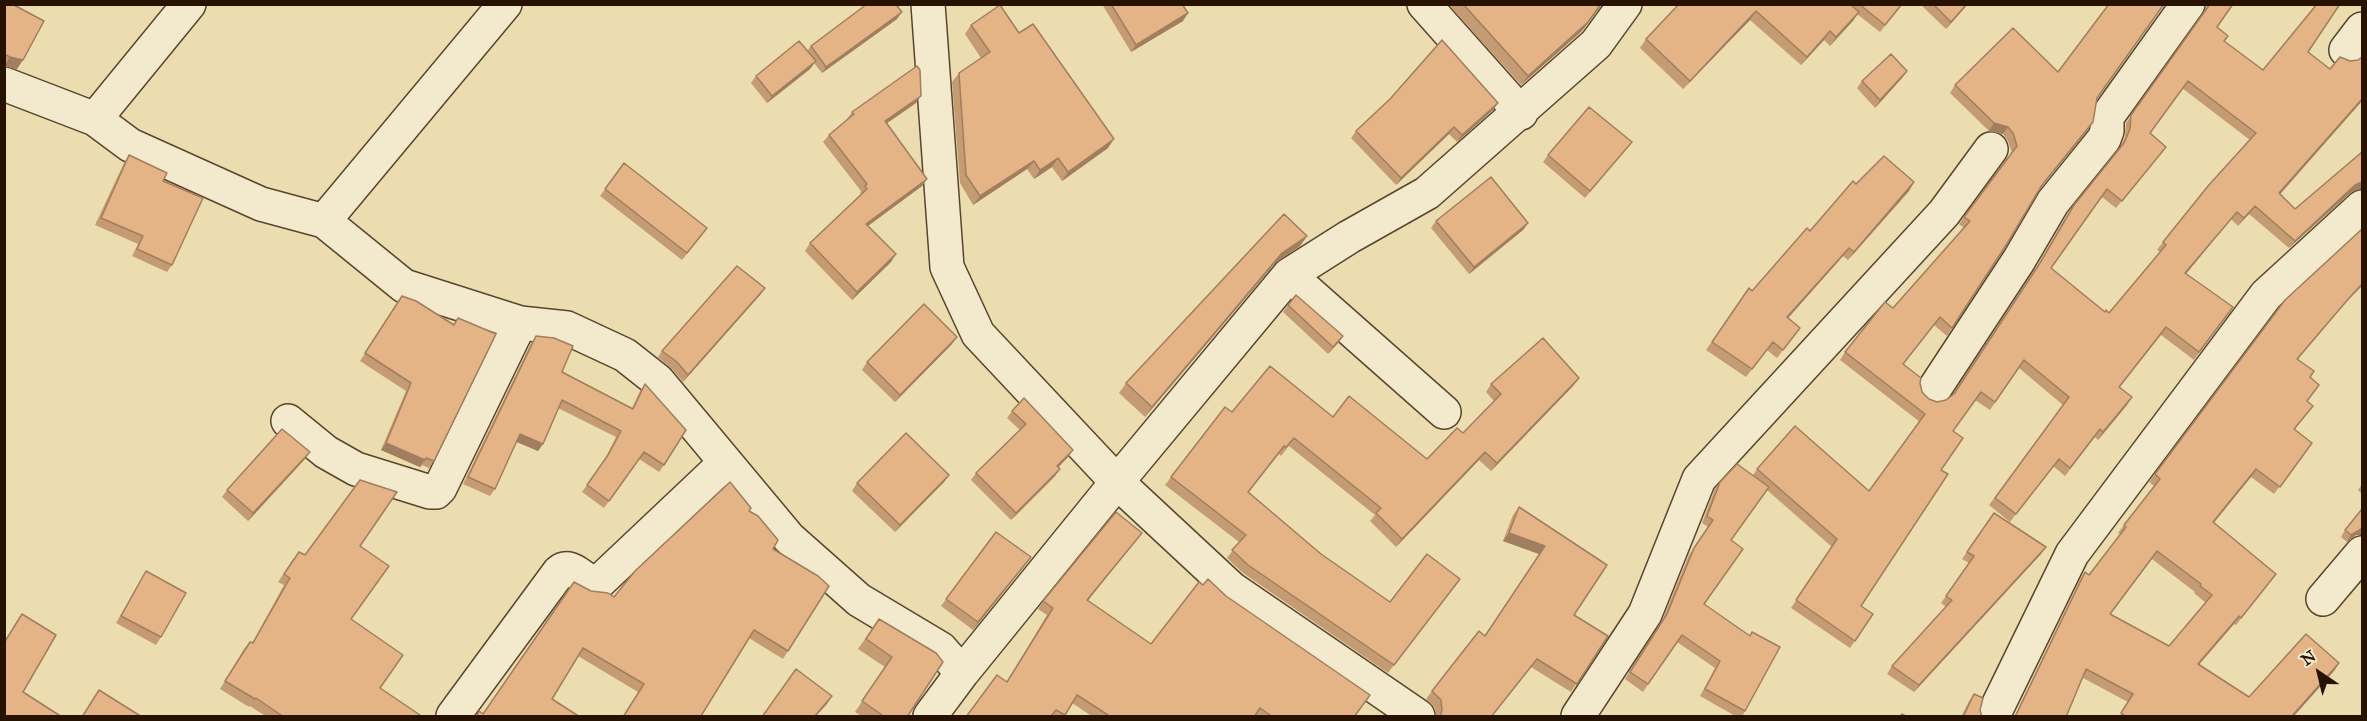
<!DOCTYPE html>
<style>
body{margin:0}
#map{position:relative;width:2367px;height:721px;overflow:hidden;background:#ecddb0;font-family:"IM FELL Great Primer",serif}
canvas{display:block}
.frame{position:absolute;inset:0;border:6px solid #271200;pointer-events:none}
.north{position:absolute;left:2289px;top:643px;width:60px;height:60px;-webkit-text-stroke:4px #f3e9cc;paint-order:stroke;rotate:325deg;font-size:16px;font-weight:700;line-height:24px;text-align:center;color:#271200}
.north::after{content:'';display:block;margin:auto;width:21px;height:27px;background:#271200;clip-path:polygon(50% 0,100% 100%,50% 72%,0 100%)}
</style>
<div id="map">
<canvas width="2367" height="721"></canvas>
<div class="frame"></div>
<div class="north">N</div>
</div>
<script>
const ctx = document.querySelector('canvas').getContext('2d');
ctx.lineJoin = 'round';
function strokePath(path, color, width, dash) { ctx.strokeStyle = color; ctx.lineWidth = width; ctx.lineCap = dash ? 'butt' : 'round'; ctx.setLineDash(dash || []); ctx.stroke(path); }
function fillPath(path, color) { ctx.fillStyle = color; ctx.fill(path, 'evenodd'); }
const minor = new Path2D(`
 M928,4L947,267L978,334L1117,482L1231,588L1418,716
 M1424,4L1521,113
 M2346,50L2362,29
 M4,84L95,119L130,145L261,204L324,221L404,286L520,323L567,328L625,355L658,381L789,538L859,600L941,649L962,673
 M95,119L189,4
 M324,221L505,4
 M1289,275L1444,412
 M1933,391L2019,260L2053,202L2104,139L2107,131V117L2188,4
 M288,421L326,452L356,469L430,492H436L440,488L520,323
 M2323,599L2362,553
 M453,716L559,572C572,561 583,583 598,583L725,463
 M930,716L962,673L1117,482L1289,275L1349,237L1427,193L1596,44L1625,4
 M1578,716L1645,614L1699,479L1944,213L1991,149
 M1993,716L2072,554L2266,295L2362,207`);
const wall = new Path2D(`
 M4,4L17,69L4,66Z
 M867,4H902L898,7L897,19L822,73L814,63L810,69L767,103L751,83L756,76L807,51L811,46Z
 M1102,4H1182L1183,21L1131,52Z
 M1448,4H1602L1582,31L1521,85Z
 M1679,4H1903L1880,32L1857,14L1830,46L1824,40L1801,65L1750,20L1683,89L1640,48L1646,39Z
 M1920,4H1968L1946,29Z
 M2206,4H2234L2217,27L2224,41L2263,70L2315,7L2311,4H2340L2308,52L2330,69L2350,61L2358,60L2362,57V101L2280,194L2295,209L2362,152V189H2359L2350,193L2289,248L2249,214L2238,226L2231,219L2186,274L2233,307L2194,360L2161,335L2120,387L2127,405L2098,440L2095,437L2065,476L2053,466L2010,522L1989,505L2063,405L2019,368L1990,410L1975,400L1953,431L1941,470L1861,606L1873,614L1850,648L1791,608L1832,547L1767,490L1731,540L1704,604L1750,636L1752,632L1745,711L1742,717H1737L1700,696L1715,668L1677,642L1643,692L1625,679L1662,621L1689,555L1708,527L1702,523L1715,489L1720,482L1753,475L1757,469L1869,491L1920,422L1840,360L1845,352L1893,308L1964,228L1959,224L2012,153L2008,141L2003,134L1989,131L1950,93L1955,85L2058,72L2097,99L2093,122L2040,188L2008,242L1947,336L1934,325L1903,364L1920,383L1922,392L1929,399L1937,402L1946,400L1953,394L2035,270L2068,213L2120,148L2125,137L2126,123L2204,14L2207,6ZM2182,88L2250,140L2163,242L2157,250L2160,252L2109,313L2105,312L2051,268L2102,197L2116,208L2160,154L2150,134Z
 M971,25L1019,33L1108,148L1062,181L1052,167L1034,179L1027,169L973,205L960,183L952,82L959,73L981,58L965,34Z
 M1907,71L1902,78L1875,108L1857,88L1862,81Z
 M916,103L887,123L927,179L922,186L868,226L891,262L852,300L805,251L810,243L861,194L860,193L861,191L823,142L829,135L848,120L847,119L852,112Z
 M1498,103L1493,110L1457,142L1449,134L1396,185L1351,138L1356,131Z
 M1632,142L1585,198L1543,162L1548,155Z
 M129,155L163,181L172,265L167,272L132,256L138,244L95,225L124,163Z
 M624,163L702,235L682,260L600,196Z
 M1914,182L1909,191L1848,260L1843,256L1788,318L1800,328L1777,358L1767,350L1746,377L1706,350L1749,288L1752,291L1856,184Z
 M1436,221L1528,223L1523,230L1469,274L1431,228Z
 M1307,236L1300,246L1275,263L1145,417L1119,393L1126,383Z
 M765,288L760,295L683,382L672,369L658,357L662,351Z
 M402,296L453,324L458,318L434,461L429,468L422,465L420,467L381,450L406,391L360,361Z
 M2344,304L2298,359L2310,377L2307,401L2313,406L2295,429L2312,443L2274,494L2251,477L2214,522L2276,574L2236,625L2234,624L2199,665L2249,697L2339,663L2334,671L2293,717H2119L2128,702L2083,678L2066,717H2014L2080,580L2085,572L2089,575L2120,534L2118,533L2124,525L2154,486L2149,482L2155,474ZM2152,559L2195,592L2194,593L2206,603L2169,646L2110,615Z
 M1288,305L1343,336L1338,343L1328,354L1283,312Z
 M536,336L562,372L632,408L640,391L645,384L664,465L659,472L639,459L604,508L582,492L604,461L616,437L558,408L538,451L516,442L495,489L490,496L463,484L531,343Z
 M952,344L895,402L862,370L867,362Z
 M1579,378L1573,386L1491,471L1479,460L1396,547L1370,521L1375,515L1289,446L1281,456L1279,454L1249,492L1321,554L1390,602L1460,579L1388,673L1243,573L1227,558L1239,542L1165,485L1171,477L1232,412L1333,417L1427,459L1463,433L1494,401L1486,392L1491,384Z
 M1012,411L1068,457L1058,467L1060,469L1055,476L1011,520L971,480L976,473L1020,430L1007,418Z
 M305,459L248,521L222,497L227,490Z
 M949,475L944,482L895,532L852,491L857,483Z
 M2362,484V494L2358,490Z
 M1519,507L1574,615L1608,636L1571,692L1531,667L1491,717H1436L1435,708L1426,699L1432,691L1485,636L1539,554L1503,541L1513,515Z
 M749,511L773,549L788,651L783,659L749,638L701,716L702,717H623L638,692L578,656L483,714L591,591L614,597Z
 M1994,513L2041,554L1914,692L1887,674L1892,666L1946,607L1941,603L1969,563L1962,559Z
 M2345,530L2356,535L2347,542L2341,537Z
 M996,532L1031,557L973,630L941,606Z
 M1136,540L1088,600L1151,644L1355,717H1257L1255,715L1254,717H1093L1072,703L1064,717H966L1007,682L1047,615L1038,609L1043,601Z
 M360,546L351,619L380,688L423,717H267L250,706L249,707L220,689L244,649L250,642L252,643L284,585L278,582L293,559L305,555Z
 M146,571L161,637L156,645L116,623L141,579Z
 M879,619L936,653L907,717H863L855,712L885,667L858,649Z
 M1974,694L1982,717H1961L1969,701Z`);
const shadedWall = new Path2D(`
 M1602,4L1582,31L1521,85L1528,76Z
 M1967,4H1968L1946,29L1951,22Z
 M1756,11L1750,20L1683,89L1690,81Z
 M902,12L897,19L822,73L826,67Z
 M1859,12L1853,21L1830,46L1836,37Z
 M1188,13L1183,21L1131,52L1136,45Z
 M1830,31L1824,40L1801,65L1807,57Z
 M10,57L23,60L17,69L4,66Z
 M816,61L810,69L767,103L772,96Z
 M1907,71L1902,78L1875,108L1880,100Z
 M921,96L916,103L880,128L885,121Z
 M2362,99V101L2274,201L2279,193Z
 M1498,103L1493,110L1457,142L1462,135Z
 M2093,122L2088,130L2037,192L2042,185Z
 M1994,123L2008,127L2003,134L1989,131Z
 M1454,127L1449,134L1396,185L1401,178Z
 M1114,139L1108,148L1062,181L1068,172Z
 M1058,158L1052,167L1034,179L1040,170Z
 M1034,161L1027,169L973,205L980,196Z
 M927,179L922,186L861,231L866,224Z
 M1914,182L1909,191L1848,260L1854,252Z
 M2362,182V189H2359L2350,193L2289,248L2295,241L2355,185Z
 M2255,206L2249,214L2238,226L2244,218Z
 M2237,212L2231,219L2180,281L2185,273Z
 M1528,223L1523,230L1469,274L1474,267Z
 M1307,236L1300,246L1275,263L1145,417L1152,407L1282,253Z
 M1849,248L1843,256L1781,326L1787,317Z
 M896,254L891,262L852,300L857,292Z
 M2362,284V286L2344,304L2292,366L2297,359L2350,297Z
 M765,288L760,295L683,382L688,375Z
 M1343,336L1338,343L1328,354L1333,347Z
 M957,337L952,344L895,402L900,395Z
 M1579,378L1573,386L1491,471L1497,463Z
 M2132,397L2127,405L2098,440L2103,432Z
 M520,434L543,444L538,451L515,441Z
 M386,443L425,460L420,467L381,450Z
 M1073,450L1068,457L1052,474L1057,466Z
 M310,452L305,459L248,521L253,513Z
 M1485,452L1479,460L1396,547L1402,539Z
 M1060,469L1055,476L1011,520L1016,513Z
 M2256,469L2251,477L2208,530L2213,522Z
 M949,475L944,482L895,532L900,525Z
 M2361,529H2362V535H2356L2347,542L2351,535Z
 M1142,533L1136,540L1082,608L1087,600Z
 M1509,533L1545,546L1539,554L1503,541Z
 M2046,547L2041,554L1914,692L1919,685Z
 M1031,557L1026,564L973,630L978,622Z
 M2239,616L2234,624L2192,672L2198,664Z
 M2339,663L2334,671L2293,717H2291Z
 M832,696L827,704L815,717H814Z`);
const building = new Path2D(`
 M4,4H12L44,21L23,60L10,57L4,54Z
 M867,4H898L897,6L902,12L826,67L811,46Z
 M1111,4H1182L1188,13L1136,45Z
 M1463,4H1601L1588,22L1528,76Z
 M1679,4H1850L1859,12L1836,37L1830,31L1807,57L1756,11L1690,81L1646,39Z
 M1859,4H1902L1885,25Z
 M1933,4H1967L1951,22Z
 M2109,4H2164L2097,98L2093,122L2042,185L2008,242L1952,328L1940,317L1903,364L1921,378L1920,383L1922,392L1929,399L1937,402L1946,400L1954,394L2040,263L2074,205L2124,143L2130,129L2131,115L2210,4H2233L2217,27L2228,36L2224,41L2263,70L2317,4H2340L2308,52L2330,69L2340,57L2350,61L2358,60L2362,57V99L2279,193L2295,209L2362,152V182L2355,185L2295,241L2255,206L2244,218L2237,212L2185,273L2233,307L2199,352L2166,327L2119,387L2132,397L2103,432L2100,429L2070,468L2059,459L2016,514L1995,498L2069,397L2024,360L1995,402L1981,392L1953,431L1963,438L1941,470L1948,474L1861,606L1873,614L1855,641L1796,600L1837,539L1757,469L1795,426L1869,491L1925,414L1845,352L1885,302L1893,308L1970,221L1964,217L2017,146L2013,133L2008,127L1994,123L1955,85L2013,28L2058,72ZM2188,81L2256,133L2208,186L2163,242L2166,245L2109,313L2106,310L2105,312L2051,268L2107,189L2122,201L2166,147L2150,133Z
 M1000,5L1019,33L1033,24L1114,139L1068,172L1058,158L1040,170L1034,161L980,196L966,175L959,73L990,52L971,25Z
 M1442,40L1498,103L1462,135L1454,127L1401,178L1356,131L1390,99Z
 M799,41L816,61L772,96L756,76Z
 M1891,54L1907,71L1880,100L1862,81Z
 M917,66L920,70L921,96L885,121L927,179L866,224L896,254L857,292L810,243L867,189L865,186L867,184L829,135L854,114L852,112Z
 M1589,107L1632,142L1590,191L1548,155Z
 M129,155L167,173L163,181L203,198L172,265L137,249L143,236L101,218Z
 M1884,156L1914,182L1854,252L1849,248L1787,317L1800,328L1783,350L1773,342L1752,369L1712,342L1749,288L1752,291L1807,228L1810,231L1853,181L1856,184Z
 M624,163L707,228L687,253L605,189Z
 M1491,177L1528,223L1474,267L1436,221Z
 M1284,214L1307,236L1282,253L1152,407L1126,383Z
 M2362,229V284L2350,297L2297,359L2314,371L2310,377L2319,385L2307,401L2313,406L2294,429L2312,443L2280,487L2256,469L2213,522L2276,574L2241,618L2239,616L2198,664L2249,697L2306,634L2339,663L2291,717H2127L2121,713L2133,694L2086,669L2066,717H2015L2085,572L2089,575L2126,527L2124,525L2160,479L2155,474L2285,300ZM2157,551L2201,584L2200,586L2212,595L2169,646L2110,614Z
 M737,266L765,288L688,375L677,362L662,351Z
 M1296,295L1343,336L1333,347L1288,305Z
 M402,296L416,301L454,325L458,318L496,334L434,461L426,458L425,460L386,443L411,383L365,353Z
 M924,304L957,337L900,395L867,362Z
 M536,336L554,338L573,346L562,372L633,409L645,384L686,430L664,465L644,452L609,501L587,485L608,455L621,431L562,400L543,444L520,434L495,489L468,477Z
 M1543,338L1579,378L1497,463L1485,452L1402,539L1376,513L1381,508L1294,438L1286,447L1284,446L1248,492L1321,554L1390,602L1427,554L1460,579L1394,665L1248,565L1232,550L1246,535L1171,477L1225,407L1232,412L1270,366L1333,417L1349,396L1427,459L1457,428L1463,433L1501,394L1491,384Z
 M1024,398L1073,450L1057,466L1060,469L1016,513L976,473L1026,424L1012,411Z
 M282,429L310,452L253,513L227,490Z
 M906,433L949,475L900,525L857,483Z
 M1737,464L1769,487L1731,540L1743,549L1704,604L1750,636L1752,632L1780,647L1745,711L1705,689L1720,661L1682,635L1648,684L1630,672L1667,614L1694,548L1713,520L1707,516L1720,482Z
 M360,480L397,492L360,546L389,566L351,619L403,655L380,688L423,717H284L256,698L255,699L225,681L250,642L253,643L290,578L284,574L299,552L305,555Z
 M730,482L751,508L749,511L758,516L778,540L773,549L818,576L829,586L788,651L754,630L701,716L702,717H623L644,684L583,648L552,699L580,717H476L479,711L483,714L574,582L591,591L608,593L614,597L635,571Z
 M1519,507L1607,565L1574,615L1608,636L1577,684L1537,659L1491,717H1440L1442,710L1441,700L1432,691L1479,631L1485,636L1545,546L1509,533Z
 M2362,509V529H2361L2351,535L2345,530Z
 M1116,512L1142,533L1087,600L1151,644L1199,582L1203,585L1208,579L1226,596L1370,695L1354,717H1273L1260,708L1254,717H1111L1077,695L1065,715L1056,710L1050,717H966L997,675L1007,682L1053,608L1043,601Z
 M1994,513L2046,547L1919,685L1892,666L1952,600L1946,596L1974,556L1967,552Z
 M996,532L1031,557L978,622L946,599Z
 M146,571L186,593L161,637L121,616Z
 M22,614L56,635L23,692L62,717H4V643Z
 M879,619L936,653L943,662L907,717H885L862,701L892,657L866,639Z
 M796,669L832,696L814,717H762Z
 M99,690L142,717H82Z
 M1974,694L1983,698L1980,710L1982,717H1963Z
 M1902,714L1907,717H1899Z`);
strokePath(minor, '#58452c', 36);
strokePath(minor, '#f3e9cc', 33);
fillPath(wall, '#c49b73');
fillPath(shadedWall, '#a07e5e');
fillPath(building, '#e4b486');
strokePath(building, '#a07e5e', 1.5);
</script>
